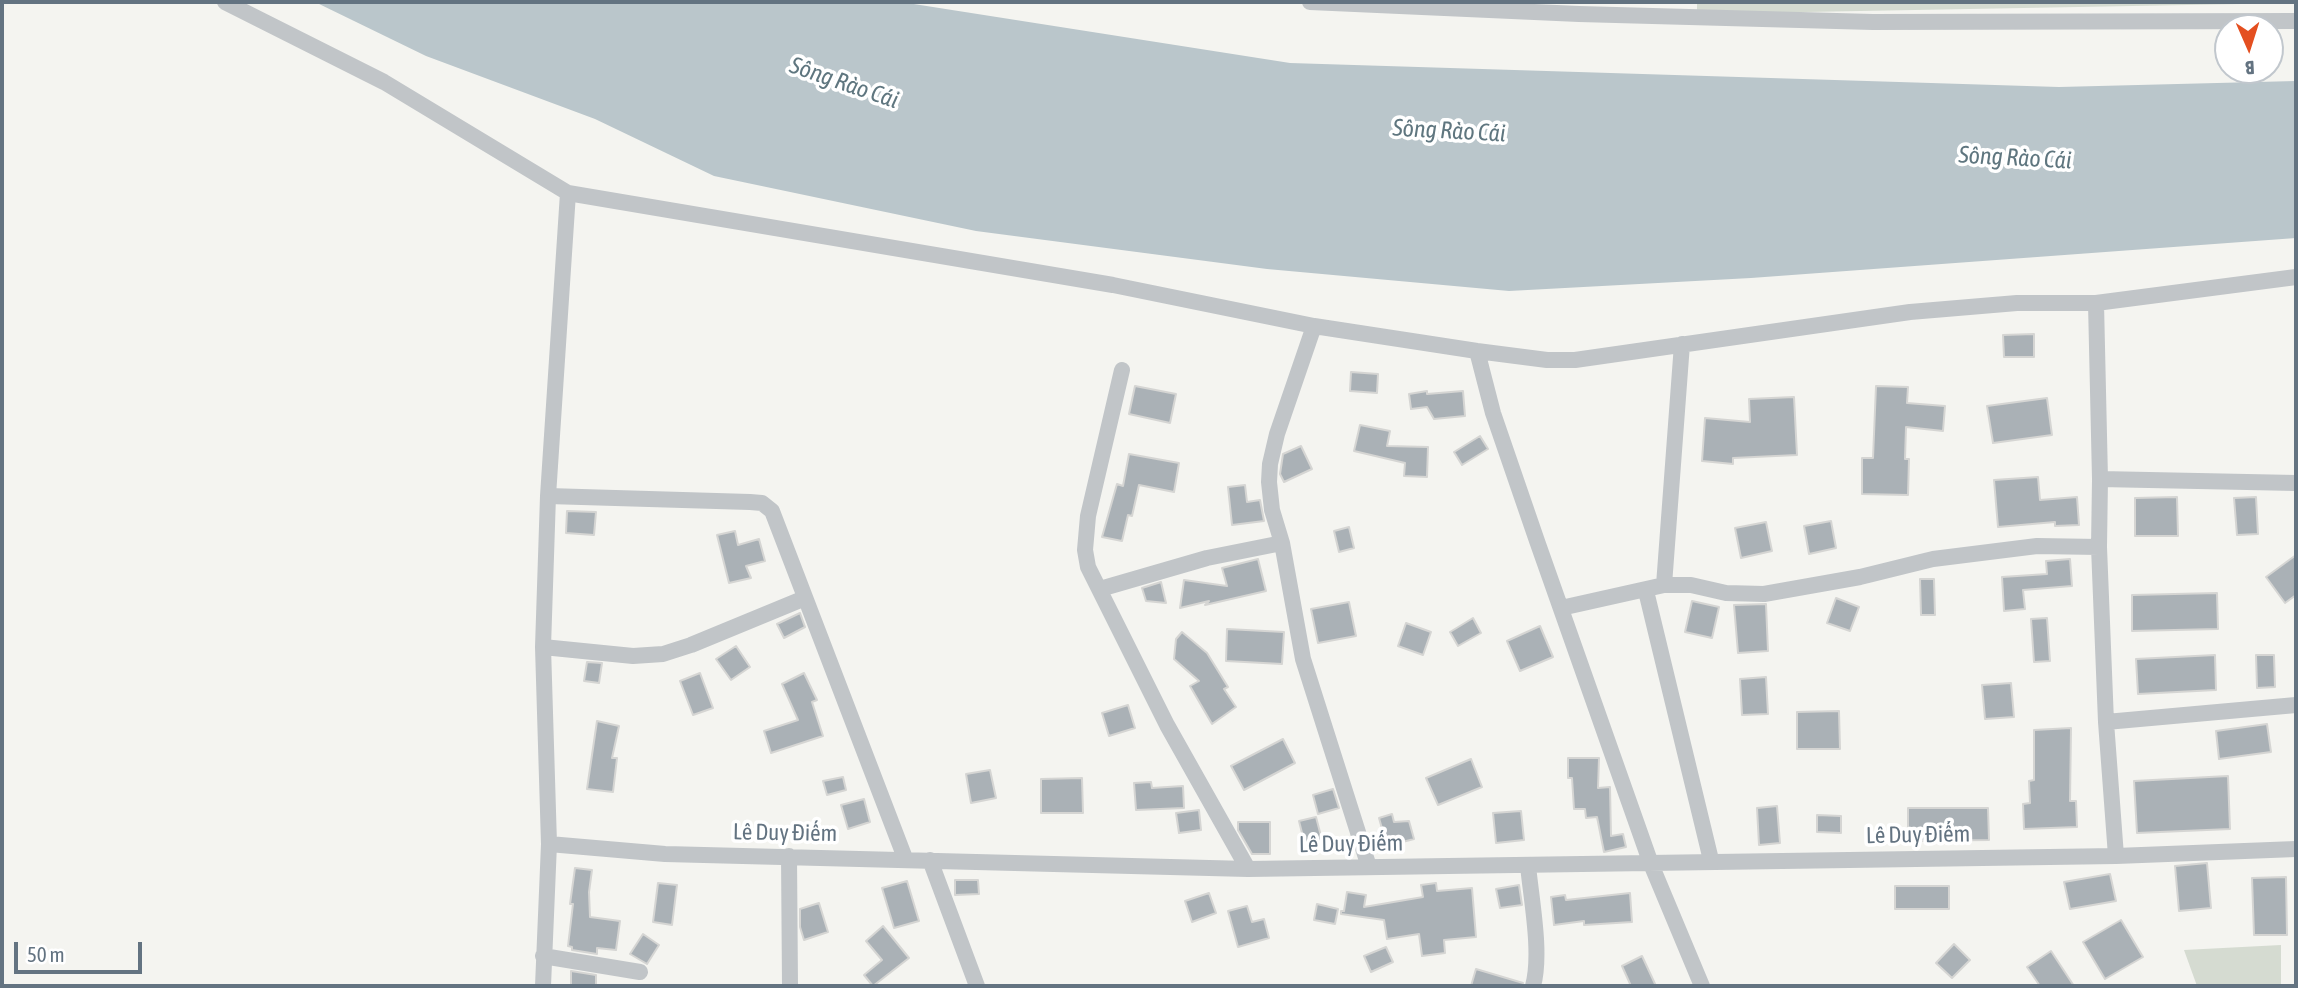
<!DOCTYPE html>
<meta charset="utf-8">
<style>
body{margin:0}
#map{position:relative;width:2298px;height:988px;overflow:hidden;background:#f4f4f0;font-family:"Asap Condensed",sans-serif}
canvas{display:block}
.frame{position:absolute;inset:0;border:4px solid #637381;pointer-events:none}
.north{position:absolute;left:2214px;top:14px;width:70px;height:70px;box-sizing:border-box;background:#fff;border:2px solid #c1c7cd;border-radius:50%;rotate:177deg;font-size:19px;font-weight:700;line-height:28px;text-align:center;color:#637381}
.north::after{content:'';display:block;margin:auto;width:24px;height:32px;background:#e44f20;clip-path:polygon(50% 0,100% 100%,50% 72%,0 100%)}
.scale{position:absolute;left:14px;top:942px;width:128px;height:32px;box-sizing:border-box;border:4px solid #637381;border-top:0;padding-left:9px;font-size:21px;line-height:24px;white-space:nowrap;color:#637381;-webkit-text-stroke:5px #fff;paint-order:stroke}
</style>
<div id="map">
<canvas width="2298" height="988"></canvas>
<div class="frame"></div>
<div class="north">B</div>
<div class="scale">50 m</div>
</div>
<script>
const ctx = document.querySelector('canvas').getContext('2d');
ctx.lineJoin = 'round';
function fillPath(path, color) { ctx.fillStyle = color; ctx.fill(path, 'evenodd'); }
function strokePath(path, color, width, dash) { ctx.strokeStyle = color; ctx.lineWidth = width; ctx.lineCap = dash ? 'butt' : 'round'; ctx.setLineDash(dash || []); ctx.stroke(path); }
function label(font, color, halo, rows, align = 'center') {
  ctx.font = font + ' "Asap Condensed",sans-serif'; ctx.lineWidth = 7; ctx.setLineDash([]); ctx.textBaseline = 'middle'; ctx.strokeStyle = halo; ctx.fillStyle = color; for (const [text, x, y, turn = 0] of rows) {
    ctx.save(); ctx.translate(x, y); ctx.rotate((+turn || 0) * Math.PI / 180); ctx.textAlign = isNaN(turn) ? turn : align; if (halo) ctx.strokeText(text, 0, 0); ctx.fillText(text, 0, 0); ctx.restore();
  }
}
const green = new Path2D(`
 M1697,2H2296V3L1697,14Z
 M2281,945V986H2197L2184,950Z`);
const water = new Path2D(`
 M315,2H901L1290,63L2059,87L2296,81V238L1751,278L1509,291L1267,269L976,231L714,176L595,119L426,56Z`);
const building = new Path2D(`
 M2034,334V357H2004L2003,335Z
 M1351,372L1378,374L1377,393L1350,391Z
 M1135,386L1176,394L1170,423L1129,414Z
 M1876,386L1908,387L1907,403L1945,406L1943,431L1906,427L1905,459H1909L1908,495L1862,494V458H1873Z
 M1427,391V394L1463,391L1465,416L1434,419L1427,407L1411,409L1409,394Z
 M1794,397L1797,455L1733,458V464L1702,461L1705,418L1750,422L1749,399Z
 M2047,398L2052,435L1993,443L1987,406Z
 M1360,425L1390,431L1387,446L1428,447L1427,477L1404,476L1405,463L1354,451Z
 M1480,436L1488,449L1462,465L1454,452Z
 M1301,446L1312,469L1284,482L1280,474L1283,454Z
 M1129,454L1179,463L1174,492L1139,485L1132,516L1128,515L1122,541L1102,537L1117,484L1123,486Z
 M2038,477L2040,500L2077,497L2079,525L2055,526V522L1998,527L1994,480Z
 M1245,485L1247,502L1260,500L1264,521L1232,525L1228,487Z
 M2177,497L2178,536H2135V498Z
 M2256,497L2258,534L2237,535L2234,498Z
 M567,511L596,512L594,535L566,533Z
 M1831,521L1836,548L1809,554L1804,526Z
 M1766,522L1772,551L1741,558L1735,528Z
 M1349,527L1354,548L1339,552L1334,531Z
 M735,531L738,545L759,539L765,561L746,566L751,578L729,583L717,535Z
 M2296,555V595L2285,603L2266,577Z
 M1258,559L1266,591L1205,605L1209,601L1180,608L1184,580L1227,586L1222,568Z
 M2070,559L2072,586L2023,590L2025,609L2004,611L2002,577L2047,574L2046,561Z
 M1920,579H1934L1935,615H1921Z
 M1161,582L1166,603L1146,601L1142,588Z
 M2217,593L2218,629L2132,631V595Z
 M1836,598L1859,607L1850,631L1827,623Z
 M1692,601L1719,607L1712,638L1685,632Z
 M1349,602L1356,636L1318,643L1311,609Z
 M1766,604L1768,651L1738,653L1734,605Z
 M800,613L805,627L784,638L777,624Z
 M1473,618L1481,633L1458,646L1450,632Z
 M2047,618L2050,661L2034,662L2031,619Z
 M1406,623L1431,632L1423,655L1398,646Z
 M1540,626L1553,657L1520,671L1507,641Z
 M1227,629L1284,632L1282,664L1226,661Z
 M1182,632L1207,653L1228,687L1224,689L1236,707L1212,724L1190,686L1199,681L1174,659L1176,639Z
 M736,646L750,667L731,680L716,659Z
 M2215,655L2216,690L2138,694L2136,659Z
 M2256,655H2274L2275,687L2257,688Z
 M587,662L602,663L599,683L584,681Z
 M700,673L713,708L693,715L680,681Z
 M804,673L817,700L812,702L823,736L771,753L764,731L798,720L782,684Z
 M1766,677L1768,714L1742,715L1740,679Z
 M2011,683L2014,717L1985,719L1982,685Z
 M1128,705L1135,728L1109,736L1102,713Z
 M1839,711L1840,749H1797V712Z
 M597,721L619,726L612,758H617L613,792L587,789Z
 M2267,724L2271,752L2219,759L2216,731Z
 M2071,728L2070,801H2076L2077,827L2024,829L2023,804L2030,803L2029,781L2034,780V730Z
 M1283,739L1295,763L1244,790L1231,766Z
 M1568,758H1599L1598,788L1610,787L1611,836L1623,834L1626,847L1604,852L1597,817L1586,818L1585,809H1574L1572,778H1568Z
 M1471,759L1482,787L1438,805L1426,778Z
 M990,770L996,798L971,803L966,774Z
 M2228,776L2230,829L2137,833L2134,781Z
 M843,777L846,790L827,795L823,781Z
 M1082,778L1083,813H1041V779Z
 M1151,782L1152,788L1183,786L1184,808L1136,810L1134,783Z
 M1333,789L1339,808L1318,814L1313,795Z
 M864,799L870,822L848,829L841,805Z
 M1777,806L1780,843L1759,845L1757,808Z
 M1908,808H1988L1989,840L1908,841Z
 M1199,810L1201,830L1179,833L1176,813Z
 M1521,811L1524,840L1496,843L1493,813Z
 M1392,814L1394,822L1409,821L1414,839L1387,846L1379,818Z
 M1817,815L1841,816V833L1817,832Z
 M1316,817L1322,840L1305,845L1299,821Z
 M1238,822H1270V854H1252L1238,830Z
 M2207,863L2211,908L2179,911L2175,866Z
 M575,868L592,870L589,892L590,917L620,921L616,950L597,948V954L572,950V947L568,946L573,904H570Z
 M2110,874L2116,901L2070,909L2064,882Z
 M2286,877L2287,935H2254L2252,878Z
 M955,880H978L979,894L955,895Z
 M907,881L919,921L894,928L882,888Z
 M658,883L677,885L672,925L653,922Z
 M1436,883L1437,891L1472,888L1476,937L1444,940L1445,953L1422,956L1419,934L1387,939L1384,920L1341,914V911H1344L1347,892L1366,895L1364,907L1423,897L1421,885Z
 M1519,885L1522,905L1500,908L1496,889Z
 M1895,886H1949V909H1895Z
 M1209,893L1216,913L1192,922L1185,901Z
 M1630,893L1632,922L1584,925V921L1554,925L1551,897L1565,895L1566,900Z
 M819,903L828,932L804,940L800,927V909Z
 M1317,904L1338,909L1335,924L1314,920Z
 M1247,906L1252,922L1264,919L1269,938L1238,947L1228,911Z
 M2121,920L2143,957L2105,979L2083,942Z
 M883,926L909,958L873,986L864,975L882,960L866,941Z
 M643,934L659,945L647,964L630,954Z
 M1954,944L1970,960L1952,978L1936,963Z
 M1386,947L1393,962L1371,972L1364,956Z
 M2051,951L2074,986H2040L2027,967Z
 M1642,956L1656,986H1631L1622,966Z
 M1476,969L1523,983L1522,986H1471Z
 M571,971L596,975V986H571Z`);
const street = new Path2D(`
 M225,2L384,82L568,193L1113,285L1314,326L1477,351L1547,360H1575L1910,312L2017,303H2096L2100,479L2099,547L2106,722L2116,856
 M1310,2L1579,14L1873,22L2296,21
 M2096,303L2296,277
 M1314,326L1277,434L1270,464L1269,482L1272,510L1282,543L1303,659L1369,867
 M1477,351L1493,413L1537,541L1651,864L1702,986
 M1122,370L1088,516L1085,550L1088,567L1167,725L1248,869
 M2100,479L2296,483
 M548,496L750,502L762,503L772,511L905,858
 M1664,585L1682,344
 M1100,589L1207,558L1282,543
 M1646,591L1711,860
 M1561,608L1664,585H1691L1726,593L1764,594L1860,577L1933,559L2037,546L2099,547
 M543,647L633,656L663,654L691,645L805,598
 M2106,722L2296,705
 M549,844L543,647L548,496L568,193
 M789,856L790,986
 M930,860L977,986
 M1528,865C1531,899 1542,953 1533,986
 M543,956L640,972
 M543,986L549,844L665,854L1248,869L2116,856L2296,849`);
const streetNames = [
 ["Lê Duy Điếm",785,833,1],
 ["Lê Duy Điếm",1918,835,-1],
 ["Lê Duy Điếm",1351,844,-1]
];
const waterNames = [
 ["Sông Rào Cái",844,83,19],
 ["Sông Rào Cái",1449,131,3],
 ["Sông Rào Cái",2015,158,3]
];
fillPath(green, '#d5dbd1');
fillPath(water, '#bac6cb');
fillPath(building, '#aab1b6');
strokePath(building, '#d5d5d3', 2);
strokePath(street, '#c1c5c8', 16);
label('23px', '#637381', '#fff', streetNames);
label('italic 24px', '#5f767f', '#fff', waterNames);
</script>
